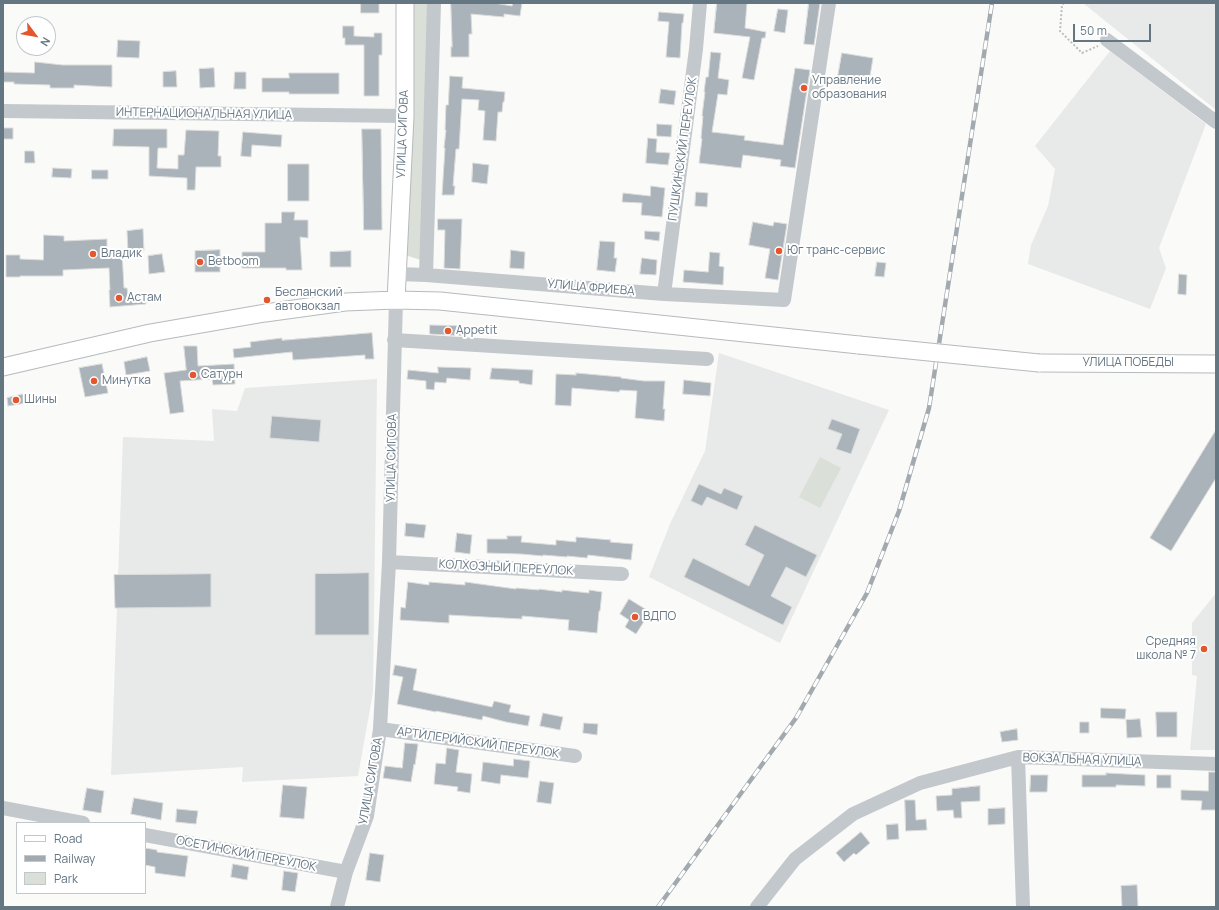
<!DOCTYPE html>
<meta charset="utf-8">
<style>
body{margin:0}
#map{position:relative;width:1219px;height:910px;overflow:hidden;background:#fafaf8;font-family:Manrope,sans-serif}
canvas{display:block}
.frame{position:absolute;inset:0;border:4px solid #657683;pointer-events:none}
.legend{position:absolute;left:16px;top:822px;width:130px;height:72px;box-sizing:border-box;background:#fff;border:1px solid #c1c8cd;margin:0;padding:5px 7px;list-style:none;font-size:12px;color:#657683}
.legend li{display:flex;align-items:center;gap:8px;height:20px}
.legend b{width:20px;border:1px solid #c1c8cd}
.north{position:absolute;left:16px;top:16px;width:40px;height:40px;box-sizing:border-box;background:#fff;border:1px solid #c1c8cd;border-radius:50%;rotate:122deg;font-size:11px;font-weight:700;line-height:16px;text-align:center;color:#657683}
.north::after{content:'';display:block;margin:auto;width:14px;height:18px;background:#e4572e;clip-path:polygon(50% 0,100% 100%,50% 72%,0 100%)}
.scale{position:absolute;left:1073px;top:24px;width:78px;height:18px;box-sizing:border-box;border:2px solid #657683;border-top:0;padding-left:5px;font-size:12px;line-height:14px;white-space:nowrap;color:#657683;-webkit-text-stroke:3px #fff;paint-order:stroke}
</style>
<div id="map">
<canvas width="1219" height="910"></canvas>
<div class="frame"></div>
<ul class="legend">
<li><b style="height:5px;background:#fff"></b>Road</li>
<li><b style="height:5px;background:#a2aab0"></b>Railway</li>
<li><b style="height:11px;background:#dadfd7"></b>Park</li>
</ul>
<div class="north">N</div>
<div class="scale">50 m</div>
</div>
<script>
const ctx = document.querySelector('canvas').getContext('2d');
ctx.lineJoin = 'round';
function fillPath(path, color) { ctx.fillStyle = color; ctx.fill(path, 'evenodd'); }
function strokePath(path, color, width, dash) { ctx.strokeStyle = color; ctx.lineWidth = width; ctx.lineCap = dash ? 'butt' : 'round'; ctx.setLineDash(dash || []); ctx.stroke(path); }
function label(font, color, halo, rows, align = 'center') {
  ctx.font = font + ' Manrope,sans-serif'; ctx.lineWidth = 4; ctx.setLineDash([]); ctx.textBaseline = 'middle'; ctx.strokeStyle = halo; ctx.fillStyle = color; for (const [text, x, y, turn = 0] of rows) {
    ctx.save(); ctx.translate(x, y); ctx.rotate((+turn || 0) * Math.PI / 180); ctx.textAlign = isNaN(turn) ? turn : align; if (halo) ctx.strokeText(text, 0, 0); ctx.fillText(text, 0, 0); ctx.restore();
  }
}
const built = new Path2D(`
 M1083,3H1216V110Z
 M1110,51L1206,124L1159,248L1166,268L1150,309L1028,264L1031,245L1048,206L1055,169L1035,146Z
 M719,353L889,410L780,643L649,577L670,524L705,451Z
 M377,379L373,692L358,776L242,782L243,767L111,775L123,437L214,441L212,409L237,411L245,388Z
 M1216,593V750H1190L1197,676L1192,675V623Z`);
const green = new Path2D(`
 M408,3H430L424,261L405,255Z
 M820,457L841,468L820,508L799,497Z`);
const building = new Path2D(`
 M361,3H379V13H361Z
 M451,3H494L512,6L513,3H522L520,16L504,14V17L471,14L472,34H469V57H451V46L452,47Z
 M717,3H747L745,28L766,32L765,38H762L754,80L742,78L750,37L714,33Z
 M809,3H820L814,45L804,44Z
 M778,9L788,10L785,33L774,31Z
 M659,12L684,14L683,23H682L680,58L666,57L669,22L658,21Z
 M343,26H354V36L374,37V33H382V55H379V96H364V45H345V38H343Z
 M118,40L140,41L139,58L117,57Z
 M711,52L721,53L718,78L729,80L727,95L718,94L712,132L745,136L744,140L783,145L795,68L810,70L795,168L780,166L781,160L743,155L741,168L699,163L702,139L701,138L703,116H702L705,92H704L706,77H708Z
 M842,53L873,58L869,82L838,76Z
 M35,62L63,65H112V87L74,85V88H50V85L14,84V82H3V72L34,73Z
 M214,68L215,87L200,88L199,69Z
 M176,71L177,87H163V72Z
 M235,72H246V89H234Z
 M289,73H339V94H289V92H262V78H289Z
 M450,76L463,77L462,88L505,92L504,102H503L502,112H498L496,141L483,140L485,111L478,110L479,100L462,99L459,149H456L453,186H455L454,195H442L445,148H444L446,130H445L446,105H448Z
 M661,89L676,91L674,105L659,103Z
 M657,124L672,125L671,137L657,136Z
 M3,128H13V139H3Z
 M114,129H167V148H158L157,168L178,169V155H184L186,130L219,131L218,156H221V167H196L195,190H187V178L149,176V147L113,146Z
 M362,129H381L382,230H364Z
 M243,132L282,135L281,147L252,145L251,157L241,156Z
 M648,138L657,139L656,152L670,153L668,165L646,163Z
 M25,151H34L35,163H25Z
 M473,163L489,165L487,184L472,182Z
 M288,164H309V201H288Z
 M53,168L72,169L71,178L52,177Z
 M92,170H108V179H92Z
 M651,186L665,188L662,217L641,215L642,203L622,202L623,193L650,196Z
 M696,192L708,193L707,207L695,206Z
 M282,212H295L294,220H308V238L300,237L302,270H286V268H242V252H265V223H281Z
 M438,219H462L460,269L444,268L445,230H438Z
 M753,222L773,226L774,222L787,224L778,280L765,278L770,249L749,245Z
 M143,229L144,251L128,252L127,231Z
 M645,231L660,232L659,241L645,239Z
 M44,235L64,236V241L107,239V253L122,252L124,288H127L128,297L145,296L146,304L110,307L109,290H110L109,268L63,270V276H20V277H6V255H20V259L43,260Z
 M600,241L615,242L614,258H617L615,272L597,270Z
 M220,250V272H195V251Z
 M511,250L525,252L524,269L510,268Z
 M351,251V267H330V252Z
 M710,252L720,253L719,266L724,267L723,285L683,282L684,270L708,272Z
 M162,254L165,272L149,274L148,256Z
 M642,258L657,260L656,275L640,274Z
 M877,262L886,263L884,277L875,276Z
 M1179,274L1187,275L1186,295L1178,294Z
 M430,325L467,326L466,336L430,334Z
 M372,333L374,359H365V355L293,360L292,352L234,358L233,349L251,347L250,342L282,338V340Z
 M184,346H197L198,366L234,364L235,384L213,385L212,379L180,381L184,412L170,414L164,373L186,370Z
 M147,357L150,371L126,375L124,362Z
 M102,364L108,393L85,397L79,368Z
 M438,367L471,368L470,380L447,378L446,383L435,382L434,390L426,389V381L407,379L408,370L438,373Z
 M492,368L533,370L532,385L519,383V381L490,379Z
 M576,373L621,377V378L644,381H665L663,409H665L664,421L635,418L637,391L620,390L619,392L572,388L571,406L555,405L556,374L576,375Z
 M684,380L711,383L710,396L683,394Z
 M24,394L26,403L8,406L7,398Z
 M272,416L321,420L319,442L270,438Z
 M832,419L860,429L851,454L836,449L842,434L828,429Z
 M1216,430V478L1171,551L1150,538Z
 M699,484L721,494L724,488L743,496L737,510L707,497L702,506L691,501Z
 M406,523L426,525L424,538L405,536Z
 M755,525L817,555L806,577L786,567L771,596L792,607L783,625L684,577L693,558L749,586L764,555L745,545Z
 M457,533L472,535L470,554L455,552Z
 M507,536H522L521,542L556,545V540L576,542V537L611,540L610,542L633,544L631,560L588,555L587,558L567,556V557L543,555V556L521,554L487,553V539H507Z
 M369,573V635H315V574Z
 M211,574V607L115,608L114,575Z
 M408,582L429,585V582L465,585V582L516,589V588L539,590V589L562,592V590L589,593V590L602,592L600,611H599L597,633L568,630L569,620L522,616V619L449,615V623L400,620L401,607L405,608Z
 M629,599L650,612L636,634L625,627L629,620L620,614Z
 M395,665L417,669L413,690L492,707L494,701L511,705L509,712L530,716L528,726L506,722L483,716L482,720L436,711V712L397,704L403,677L393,675Z
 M1101,708L1126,709L1125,719L1101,718Z
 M1156,712H1177V737H1157Z
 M543,713L563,717L560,730L540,726Z
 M1140,719L1142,737L1127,738L1126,720Z
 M1080,722H1089V733H1080Z
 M584,723L598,724L597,735L583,733Z
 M1017,729L1018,740L1002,742L1000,732Z
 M405,743L418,744L415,765L414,764L411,782L383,778L385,766L402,768Z
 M447,748L459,750L456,772L472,774L470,793L457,791L458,787L434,784L436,763L445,764Z
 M514,759L530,761L528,778L501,775L500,784L481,781L483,762L513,766Z
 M1209,772H1216V810H1201L1202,801L1181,800V790L1208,791Z
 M1106,773L1145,775V786L1116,785V787H1082V775H1106Z
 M1031,775H1048L1047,792H1030Z
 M1157,775H1171V788H1157Z
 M540,781L554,783L551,804L537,802Z
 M283,785L307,787L304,819L280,817Z
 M980,786V801L961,802L962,818H954L953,810L937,811L936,796L952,795V789Z
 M87,788L104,791L101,813L83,810Z
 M134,798L163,803L161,820L131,814Z
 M905,800H915L916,820L926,819L927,830L906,831Z
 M1005,808V824L988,825V809Z
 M177,809L198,811L196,824L176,822Z
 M898,824L899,839L887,840L886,825Z
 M861,832L870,843L856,855L854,853L844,862L836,853Z
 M145,848L157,850V852L188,856L185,877L155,873V867L145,865Z
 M370,853L384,855L380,882L366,880Z
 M233,864L249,867L247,880L231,877Z
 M284,871L298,873L295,892L282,890Z
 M1137,885L1138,907H1122L1121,886Z`);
const path = new Path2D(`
 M1064,3L1062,5L1060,31L1082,53L1098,46`);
const minor = new Path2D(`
 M1107,40L1216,122
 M3,111L405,116
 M398,274L426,275L664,294L784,300L829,3
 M426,275L434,3
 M664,294L696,49L700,3
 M394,340L707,359
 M389,562L622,574
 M380,729L575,756
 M1018,757L1023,907
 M3,808L83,823
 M145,835L346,872
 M337,907L346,872L367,816L380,729L389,562L396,300
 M757,907L795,859L853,814L920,783L1018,757L1216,764`);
const major = new Path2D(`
 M396,300L405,116V3
 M1039,363L1216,364
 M3,367L150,333L265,313L345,302L396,300L440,301L859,345`);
const rail = new Path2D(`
 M658,907L796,718L867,593L899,511L929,408L992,3`);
const majorBridge = new Path2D(`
 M859,345L1039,363`);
const markers = [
 [804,88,4,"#e4572e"],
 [779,251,4,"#e4572e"],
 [93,254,4,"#e4572e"],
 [200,262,4,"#e4572e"],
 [119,298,4,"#e4572e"],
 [267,300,4,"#e4572e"],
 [448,331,4,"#e4572e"],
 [193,375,4,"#e4572e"],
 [94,381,4,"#e4572e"],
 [16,400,4,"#e4572e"],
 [635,617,4,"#e4572e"],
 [1204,649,4,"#e4572e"]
];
const poiNames = [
 ["Управление",812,81],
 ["образования",812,95],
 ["Юг транс-сервис",787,251],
 ["Владик",101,254],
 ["Betboom",208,262],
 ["Бесланский",275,293],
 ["автовокзал",275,307],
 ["Астам",127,298],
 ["Appetit",456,331],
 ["Сатурн",201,375],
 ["Минутка",102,381],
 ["Шины",24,400],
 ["ВДПО",643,617],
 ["Средняя",1196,642,"right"],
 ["школа № 7",1196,656,"right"]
];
const streetNames = [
 ["ИНТЕРНАЦИОНАЛЬНАЯ УЛИЦА",204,114,1],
 ["УЛИЦА СИГОВА",403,134,-88],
 ["ПУШКИНСКИЙ ПЕРЕУЛОК",683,149,-82],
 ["УЛИЦА ФРИЕВА",591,288,5],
 ["УЛИЦА ПОБЕДЫ",1128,363],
 ["УЛИЦА СИГОВА",392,458,-89],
 ["КОЛХОЗНЫЙ ПЕРЕУЛОК",506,568,3],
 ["АРТИЛЕРИЙСКИЙ ПЕРЕУЛОК",478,743,8],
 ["ВОКЗАЛЬНАЯ УЛИЦА",1082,760,2],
 ["УЛИЦА СИГОВА",371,781,-80],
 ["ОСЕТИНСКИЙ ПЕРЕУЛОК",246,854,11]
];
fillPath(built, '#e8e9e9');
fillPath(green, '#dadfd7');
fillPath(building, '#aab3b9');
strokePath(building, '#dcdcda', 1);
strokePath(major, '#b5babe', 19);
strokePath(path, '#bbbfc2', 2, [2, 2]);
strokePath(minor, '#c3c8cc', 14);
strokePath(major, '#fff', 17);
strokePath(rail, '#a2aab0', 4.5);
strokePath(rail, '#fff', 3, [9]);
strokePath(majorBridge, '#b5babe', 19, []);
strokePath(majorBridge, '#fff', 17);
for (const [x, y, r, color] of markers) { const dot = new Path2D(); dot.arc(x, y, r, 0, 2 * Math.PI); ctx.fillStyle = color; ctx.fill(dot); strokePath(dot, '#fff', 1.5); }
label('12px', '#657683', '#fff', poiNames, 'left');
label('12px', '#657683', '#fff', streetNames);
</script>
